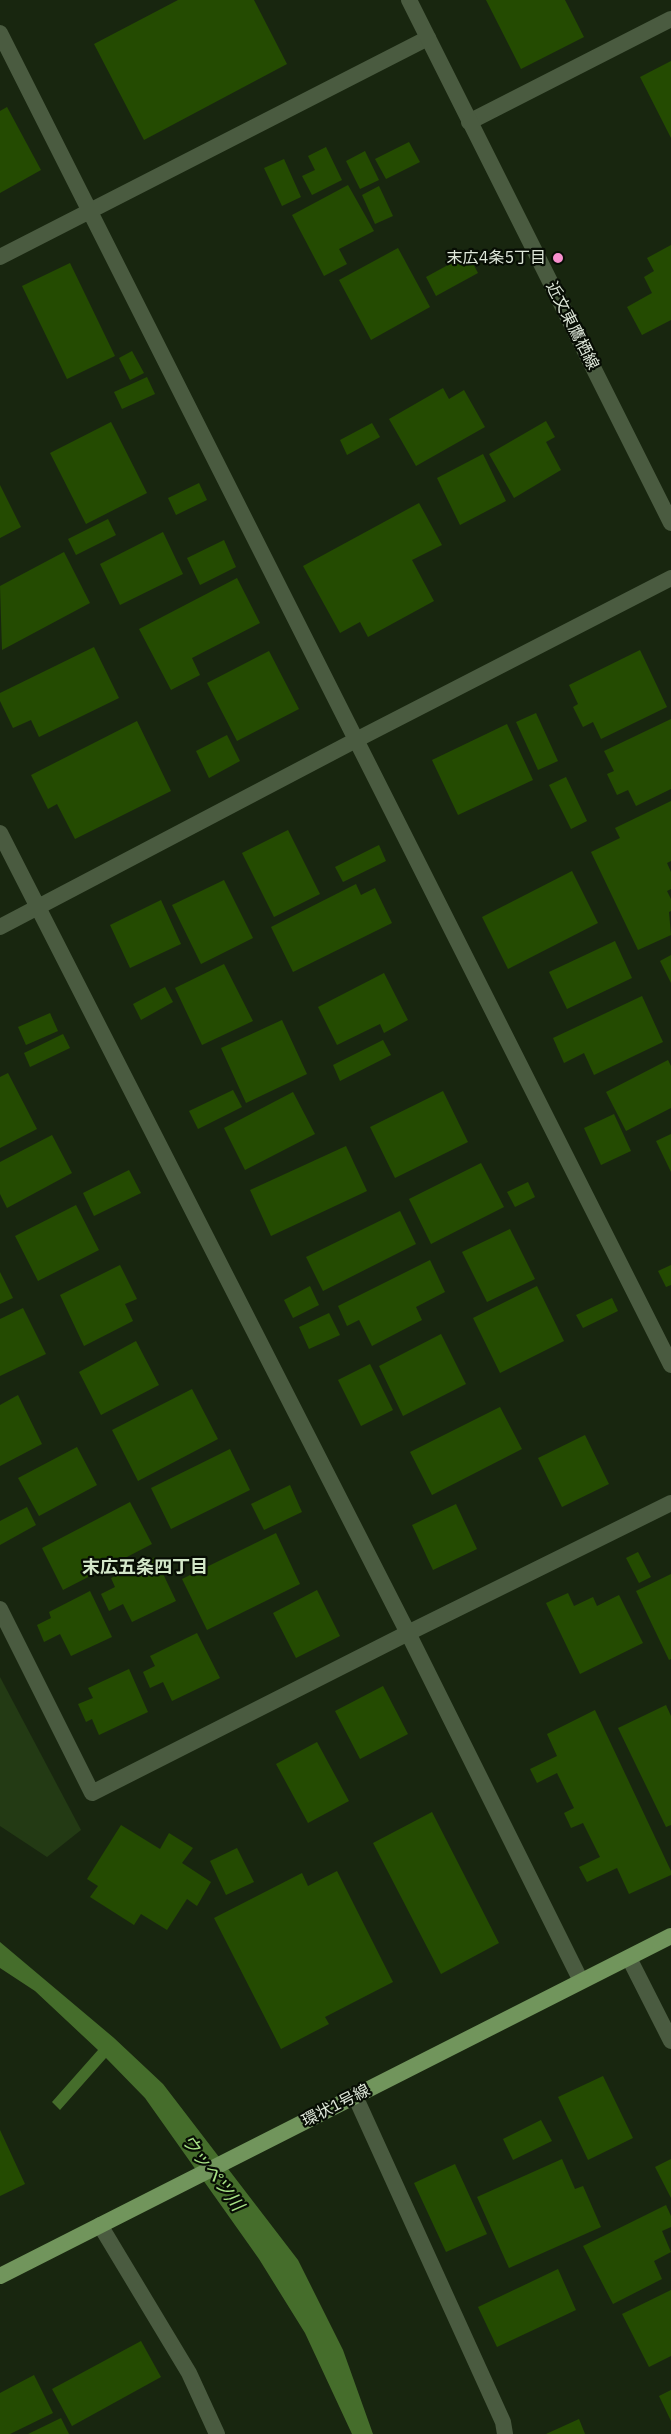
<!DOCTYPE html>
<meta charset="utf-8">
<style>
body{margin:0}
canvas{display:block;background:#18260f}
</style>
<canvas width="671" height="2434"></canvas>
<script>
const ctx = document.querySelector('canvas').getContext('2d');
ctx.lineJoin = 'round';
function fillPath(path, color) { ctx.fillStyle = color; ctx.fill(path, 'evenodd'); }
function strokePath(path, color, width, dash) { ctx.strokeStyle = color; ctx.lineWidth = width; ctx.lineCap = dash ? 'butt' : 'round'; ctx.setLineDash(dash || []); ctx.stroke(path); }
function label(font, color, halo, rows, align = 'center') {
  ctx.font = font + ' "IBM Plex Sans","Noto Sans JP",sans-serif'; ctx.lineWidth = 4.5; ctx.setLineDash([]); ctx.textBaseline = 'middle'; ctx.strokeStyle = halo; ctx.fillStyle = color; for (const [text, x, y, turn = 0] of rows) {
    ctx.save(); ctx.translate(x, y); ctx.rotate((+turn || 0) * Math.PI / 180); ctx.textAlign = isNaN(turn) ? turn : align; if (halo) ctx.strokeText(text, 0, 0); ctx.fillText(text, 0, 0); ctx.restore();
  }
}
const green = new Path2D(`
 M0,1677L81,1830L47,1857L0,1826Z`);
const water = new Path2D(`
 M0,1942L114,2038L163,2084L298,2260L343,2350L373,2434H352L305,2333L259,2259L145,2098L106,2058L60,2110L52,2102L98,2050L35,1991L0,1968Z`);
const building = new Path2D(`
 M178,0H254L287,64L144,140L94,44Z
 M486,0H565L584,37L521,69Z
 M671,61V138L640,77Z
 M7,107L41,170L0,193V111Z
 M409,142L420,162L386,179L375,159Z
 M326,147L342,180L312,195L302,176L315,170L308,156Z
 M365,151L379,180L360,189L346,161Z
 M284,159L301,197L282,206L264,168Z
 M348,185L374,231L339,249L347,264L324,276L292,215Z
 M379,186L393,216L375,224L362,195Z
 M671,245V320L642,335L627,307L652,293L644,277L654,271L647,258Z
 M398,248L430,307L371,340L339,280Z
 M468,254L478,273L436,296L426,277Z
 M70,263L115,356L67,379L22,286Z
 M132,351L144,373L130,380L119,358Z
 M147,377L155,394L122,409L114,392Z
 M443,388L449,399L464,390L485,427L416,466L389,419Z
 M546,421L555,437L546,442L561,470L514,498L489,454Z
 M111,422L147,493L86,524L50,453Z
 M372,423L380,437L347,455L340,440Z
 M483,454L506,501L460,525L437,478Z
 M199,483L207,500L176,515L168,498Z
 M0,485L21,527L0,538Z
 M419,503L442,545L412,560L434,601L368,637L360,622L340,633L303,566Z
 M108,519L116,535L76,555L68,539Z
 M163,532L183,574L120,605L100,564Z
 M224,540L236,567L200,585L187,558Z
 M64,552L90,603L2,650L0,586Z
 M237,578L260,623L192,658L200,675L171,690L139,629Z
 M94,647L119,698L39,737L31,720L13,728L0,701V693Z
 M640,650L667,707L601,739L593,722L583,727L573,707L578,704L569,685Z
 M269,651L299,709L237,741L207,683Z
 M536,713L558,761L538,770L516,722Z
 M671,719V789L636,806L628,790L617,795L607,774L614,771L604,751Z
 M137,721L171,791L75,839L57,804L48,809L31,775Z
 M507,724L533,780L458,815L432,760Z
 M227,735L240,761L209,778L196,751Z
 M566,777L587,821L571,829L549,785Z
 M671,801V861L667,863L671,872V889L667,891L671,899V911L669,912L671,935L638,950L591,852L620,838L615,828Z
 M288,830L320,894L274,917L242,853Z
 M379,845L386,861L343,882L335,867Z
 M572,871L598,923L508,969L482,917Z
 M224,880L253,938L201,964L172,905Z
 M356,884L361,895L375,888L392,923L293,972L271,927Z
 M161,900L181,944L130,968L110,925Z
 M615,941L632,978L567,1009L549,972Z
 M671,955V983L660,961Z
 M224,964L253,1021L202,1045L175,988Z
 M384,973L408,1020L384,1033L380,1024L337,1045L318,1007Z
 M165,987L173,1002L141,1020L133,1004Z
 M642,996L663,1042L594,1075L584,1053L564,1063L553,1038Z
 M50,1013L58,1031L26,1045L18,1027Z
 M282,1020L307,1074L246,1103L221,1048Z
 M63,1034L70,1048L30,1067L24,1053Z
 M383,1040L391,1055L340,1081L333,1065Z
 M668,1060L671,1066V1108L626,1131L606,1092Z
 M8,1073L37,1129L0,1148V1077Z
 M233,1090L242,1107L198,1129L189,1111Z
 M443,1091L468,1142L395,1178L370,1127Z
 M293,1092L315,1134L245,1170L224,1128Z
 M614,1114L631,1151L601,1165L584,1128Z
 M671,1134V1172L656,1141Z
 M52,1135L72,1173L7,1208L0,1194V1162Z
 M346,1146L367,1191L271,1236L250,1190Z
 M481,1163L504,1207L431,1244L409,1199Z
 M129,1170L141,1193L94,1216L83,1193Z
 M528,1182L535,1197L515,1207L507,1192Z
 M76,1205L99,1250L38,1281L15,1236Z
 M400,1211L416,1244L323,1291L306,1257Z
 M510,1229L535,1279L487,1302L462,1252Z
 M430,1260L445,1292L416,1307L422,1320L372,1346L359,1320L347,1326L338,1306Z
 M120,1265L137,1299L125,1304L133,1321L84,1346L60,1295Z
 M671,1265V1285L666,1287L658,1271Z
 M0,1272L13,1298L0,1304Z
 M310,1286L319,1305L293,1318L284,1300Z
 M537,1286L564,1341L500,1373L473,1318Z
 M612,1298L618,1311L583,1328L576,1315Z
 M23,1308L46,1354L0,1376V1319Z
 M329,1313L340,1335L309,1349L299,1327Z
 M441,1334L466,1384L403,1416L379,1366Z
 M136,1341L159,1385L101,1415L79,1372Z
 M370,1364L393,1410L361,1426L338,1380Z
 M192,1389L218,1439L138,1481L112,1430Z
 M18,1395L42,1444L0,1466V1405Z
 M500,1407L522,1449L432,1495L410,1452Z
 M585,1435L609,1484L562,1507L538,1458Z
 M77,1447L97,1485L39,1516L18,1478Z
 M230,1449L250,1490L171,1529L151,1488Z
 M290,1485L302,1512L264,1530L251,1504Z
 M130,1502L152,1544L63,1590L42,1548Z
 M456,1504L477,1549L433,1570L412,1525Z
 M27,1507L36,1525L0,1545V1521Z
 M276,1533L300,1584L207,1630L182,1579Z
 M638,1552L651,1577L639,1583L626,1558Z
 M155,1557L176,1601L132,1622L123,1604L109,1611L101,1594L115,1587L111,1578Z
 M671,1574V1659L669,1660L636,1591Z
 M317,1590L340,1636L296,1658L273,1613Z
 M90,1591L112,1637L71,1656L60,1634L44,1642L37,1625L51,1618L49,1612Z
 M568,1593L574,1606L593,1597L597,1606L619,1595L643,1643L580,1674L546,1603Z
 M197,1633L220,1678L172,1701L163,1682L150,1688L143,1672L155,1666L150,1656Z
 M129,1669L148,1712L99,1735L92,1719L86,1722L78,1704L93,1698L88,1688Z
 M383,1686L408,1734L360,1759L335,1711Z
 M666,1705L671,1716V1825L666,1827L618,1728Z
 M595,1710L671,1871V1875L629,1894L617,1868L587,1882L579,1867L600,1857L583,1823L571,1828L564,1813L574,1808L557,1773L537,1783L530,1769L557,1756L547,1734Z
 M317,1742L349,1801L308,1823L276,1764Z
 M432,1812L499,1943L441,1974L373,1843Z
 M121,1825L160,1849L169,1833L193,1848L182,1863L211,1882L197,1906L187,1899L167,1930L141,1914L134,1925L90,1897L98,1886L87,1879Z
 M237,1848L254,1882L226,1895L210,1861Z
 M337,1871L393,1982L325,2017L329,2024L281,2049L214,1918L302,1873L308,1886Z
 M603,2076L633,2138L588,2160L558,2097Z
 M541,2120L552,2141L513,2160L503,2139Z
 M0,2130L25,2184L0,2196Z
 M562,2159L575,2189L583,2186L601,2227L509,2268L477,2197Z
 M671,2159V2198L655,2167Z
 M455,2164L487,2234L446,2252L414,2183Z
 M666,2205L671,2216V2227L662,2231L671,2252L654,2261L662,2279L613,2304L583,2246Z
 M558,2269L576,2310L497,2347L478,2307Z
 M671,2290V2356L649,2367L622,2314Z
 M141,2341L161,2377L72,2426L52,2389Z
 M34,2375L53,2413L10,2434H0V2393Z
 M671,2390V2421L659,2396Z
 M61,2418L69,2434H28Z
 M579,2419L585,2434H546Z`);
const minor = new Path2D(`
 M0,33L671,1365
 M469,122L671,19
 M0,257L428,38
 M0,833L408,1633L581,1981
 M0,927L356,740L671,578
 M0,1609L92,1793L408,1633L671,1503
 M629,1958L671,2041
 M355,2096L503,2422L505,2434
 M100,2225L189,2373L217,2434`);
const tertiary = new Path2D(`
 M409,0L671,523`);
const primary = new Path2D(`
 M0,2276L671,1936`);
const markers = [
 [558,258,6,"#f790cd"]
];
const poiNames = [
 ["末広4条5丁目",546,258]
];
const streetNames = [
 ["近文東鷹栖線",572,326,63],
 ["環状1号線",336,2106,-27]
];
const neighbourhoodNames = [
 ["末広五条四丁目",145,1568]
];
const waterNames = [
 ["ウッペツ川",212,2173,53]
];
fillPath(green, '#233a14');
fillPath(water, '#456d2b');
fillPath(building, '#244b01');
strokePath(minor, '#4a5b40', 16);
strokePath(tertiary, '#4a5b40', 16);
strokePath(primary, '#71955c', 16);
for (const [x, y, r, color] of markers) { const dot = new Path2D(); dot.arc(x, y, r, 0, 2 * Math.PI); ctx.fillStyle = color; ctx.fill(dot); strokePath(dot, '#070d04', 2); }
label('16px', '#dfe8da', '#070d04', poiNames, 'right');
label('16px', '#dfe8da', '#070d04', streetNames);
label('bold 18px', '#d3e7c9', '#070d04', neighbourhoodNames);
label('italic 18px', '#a8e386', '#070d04', waterNames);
</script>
